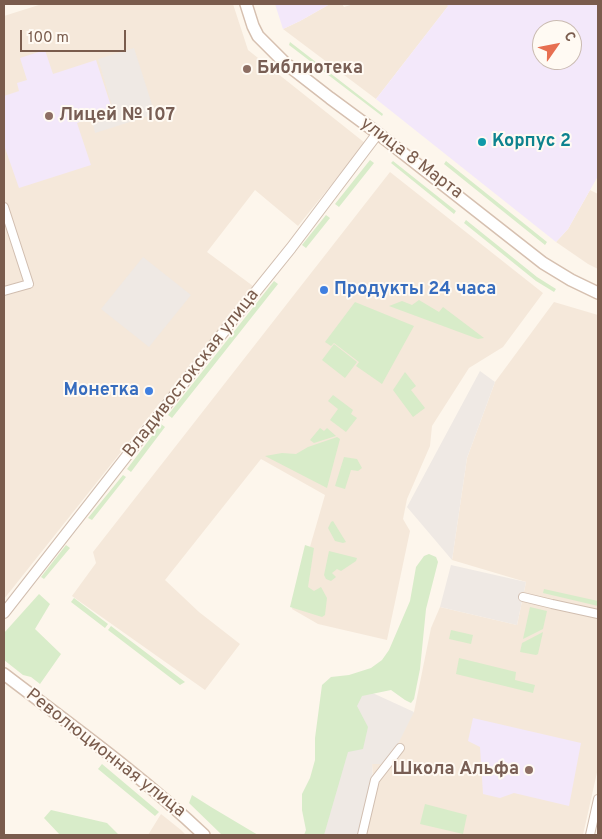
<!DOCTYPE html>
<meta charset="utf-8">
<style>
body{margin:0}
#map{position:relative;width:602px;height:839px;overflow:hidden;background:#fdf6ec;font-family:Overpass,sans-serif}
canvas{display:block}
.frame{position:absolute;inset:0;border:5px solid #7a5c4d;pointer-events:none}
.north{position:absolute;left:532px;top:20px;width:50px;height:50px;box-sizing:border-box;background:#fffaf3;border:1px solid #cabbb1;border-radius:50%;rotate:57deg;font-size:14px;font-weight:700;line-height:20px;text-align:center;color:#7a5c4d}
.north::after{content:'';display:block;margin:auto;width:18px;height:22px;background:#e76f51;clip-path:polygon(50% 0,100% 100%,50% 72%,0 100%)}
.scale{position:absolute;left:20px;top:30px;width:106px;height:22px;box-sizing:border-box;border:2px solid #7a5c4d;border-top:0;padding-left:6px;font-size:15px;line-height:18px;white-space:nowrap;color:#7a5c4d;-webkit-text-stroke:4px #fffaf3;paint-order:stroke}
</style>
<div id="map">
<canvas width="602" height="839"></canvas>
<div class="frame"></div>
<div class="north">С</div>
<div class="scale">100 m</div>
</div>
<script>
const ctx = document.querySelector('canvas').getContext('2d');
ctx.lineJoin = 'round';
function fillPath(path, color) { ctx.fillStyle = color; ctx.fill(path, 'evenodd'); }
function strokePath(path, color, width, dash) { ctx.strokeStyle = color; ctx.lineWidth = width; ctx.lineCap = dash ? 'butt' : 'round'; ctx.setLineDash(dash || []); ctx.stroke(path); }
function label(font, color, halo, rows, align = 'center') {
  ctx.font = font + ' Overpass,sans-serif'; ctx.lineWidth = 4; ctx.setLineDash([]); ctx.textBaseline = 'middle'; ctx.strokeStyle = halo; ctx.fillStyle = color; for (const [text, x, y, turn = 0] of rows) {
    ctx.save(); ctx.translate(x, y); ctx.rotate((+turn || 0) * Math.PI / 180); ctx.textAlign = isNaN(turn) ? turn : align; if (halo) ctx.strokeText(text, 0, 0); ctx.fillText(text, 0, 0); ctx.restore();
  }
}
const residential = new Path2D(`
 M42,4H233L248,50L365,143L298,226L255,190L207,252L253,286L4,599V16Z
 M330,4H342L344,7L354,4H446L449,5L376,99L283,29L300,21Z
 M390,172L543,293L503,347L469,368L432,426L430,446L407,499L403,519L410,531L387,640L318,624L292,609L325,495L261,459L165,580L199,612L240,644L205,690L72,596L96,563L93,552Z
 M590,190L598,194V269L588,264L556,242L568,229Z
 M554,302L598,315V768L583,835H359L373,781L372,763L414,712L431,628L440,607L517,625L526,582L452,560L467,458L495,382Z
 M161,814L181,830L186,835H148Z`);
const industrial = new Path2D(`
 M134,48L155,114L95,133L93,124L115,116L98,59Z
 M143,257L191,295L149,347L101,309Z
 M480,371L495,382L467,458L452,560L407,507Z
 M451,565L526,582L517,625L440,607Z
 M353,684L414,712L394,752L386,764H372L373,781L359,835H309Z`);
const education = new Path2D(`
 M275,4H330L300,21L283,29Z
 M446,4H598V176L568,229L556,242L376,99L448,6ZM542,30H572V60H542Z
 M45,50L53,74L96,60L112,109L77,123L91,165L19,188L4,145V96L19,91L17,83L27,80L20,58Z
 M473,718L581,743L569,806L514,793L500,798L483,794L480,747L468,741Z`);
const green = new Path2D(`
 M290,42L383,114L382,116L289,45Z
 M370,160L374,163L339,207L335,204Z
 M393,161L456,211L454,214L391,163Z
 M446,161L547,242L545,245L444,164Z
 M326,215L330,218L306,248L302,245Z
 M466,220L537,277L556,289L554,292L536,281L464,223Z
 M274,281L278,284L172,418L168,415Z
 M419,300L439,312L443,307L484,338L478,339L389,306L402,301L412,305Z
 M355,302L414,326L382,384L356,366L359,362L334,343L331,346L325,342Z
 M334,344L357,362L345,378L322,360Z
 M405,372L416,386L411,390L425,408L413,417L393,390Z
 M333,395L353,410L351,414L357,418L346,432L330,420L338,409L328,401Z
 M161,424L165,427L131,472L127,469Z
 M320,428L324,431L327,428L336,436L314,443L310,440Z
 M337,437L340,439L327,488L265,456L282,453L296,454L308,447Z
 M344,457L357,459L362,468L358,471L351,470L345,489L335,486Z
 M123,475L126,477L92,520L88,518Z
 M333,521L346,542L343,543L335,541L328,528L331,522Z
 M66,545L70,548L44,579L41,577Z
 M305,545L314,548L308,587L314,591L321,587L327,598L325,615L322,617L290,607Z
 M329,551L357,558L356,561L341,571L337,569L332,573L336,577L331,581L326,579L324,575Z
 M429,554L436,557L438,562L426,609L420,669L414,699L411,703L405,700L391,690L362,696L357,706L368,727L363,749L348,752L324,835H304L306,830L302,810V794L310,778L315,760V738L322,685L331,677L349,675L371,668L382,660L389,650L410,601L416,567L424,556Z
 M544,589L598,601V606L543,593Z
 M39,594L50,604L35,629L61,654L40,684L31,677L23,675L4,660V633Z
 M74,598L108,624L105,628L71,602Z
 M530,607L547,611L543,629L523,639Z
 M111,626L185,682L180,685L108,630Z
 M451,630L473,635L471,644L449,639Z
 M543,632L538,654L536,655L520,652L522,643Z
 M459,658L516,672L515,680L535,685L533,693L456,674Z
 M102,764L159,812L155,816L98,769Z
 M192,795L211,807L258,835H222L189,803Z
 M425,804L467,815L463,834L420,824Z
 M51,810L107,823L119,835H60L44,818Z`);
const minor = new Path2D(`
 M4,207L29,284L4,291
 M523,597L552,604L598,614
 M362,835L375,780L400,748
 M590,835L598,799`);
const tertiary = new Path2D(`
 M4,613L233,320L291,248L378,133`);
const secondary = new Path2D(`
 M246,4L253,26L258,36L285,63L330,98L376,132L543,263L571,280L598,293
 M4,674C72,726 142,776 204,835`);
const markers = [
 [247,69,5,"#8d6e63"],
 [49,116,5,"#8d6e63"],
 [482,142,5,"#0f9aa8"],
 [324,290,5,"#3f7fe0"],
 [149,391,5,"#3f7fe0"],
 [529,770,5,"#8d6e63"]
];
const educationNames = [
 ["Библиотека",257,69],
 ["Лицей № 107",59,116],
 ["Школа Альфа",519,770,"right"]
];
const cultureNames = [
 ["Корпус 2",492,142]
];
const streetNames = [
 ["улица 8 Марта",411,159,37],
 ["Владивостокская улица",192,374,-52],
 ["Революционная улица",105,754,38]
];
const shopNames = [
 ["Продукты 24 часа",334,290],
 ["Монетка",139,391,"right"]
];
fillPath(residential, '#f5e8da');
fillPath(industrial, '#efe9e4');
fillPath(education, '#f3e8fa');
fillPath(green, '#d8ecc9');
strokePath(minor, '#d1beb0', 10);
strokePath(tertiary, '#d1beb0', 12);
strokePath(secondary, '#d6c0b0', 14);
strokePath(minor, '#fff', 8);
strokePath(tertiary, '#fff', 10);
strokePath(secondary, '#fff', 11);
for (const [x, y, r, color] of markers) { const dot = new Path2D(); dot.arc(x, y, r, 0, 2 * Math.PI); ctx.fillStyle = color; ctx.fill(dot); strokePath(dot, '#fffaf3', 2); }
label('bold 18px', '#785e54', '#fffaf3', educationNames, 'left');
label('bold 18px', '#0d838f', '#fffaf3', cultureNames, 'left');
label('18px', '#7a5c4d', '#fffaf3', streetNames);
label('bold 18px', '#366cbe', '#fffaf3', shopNames, 'left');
</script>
